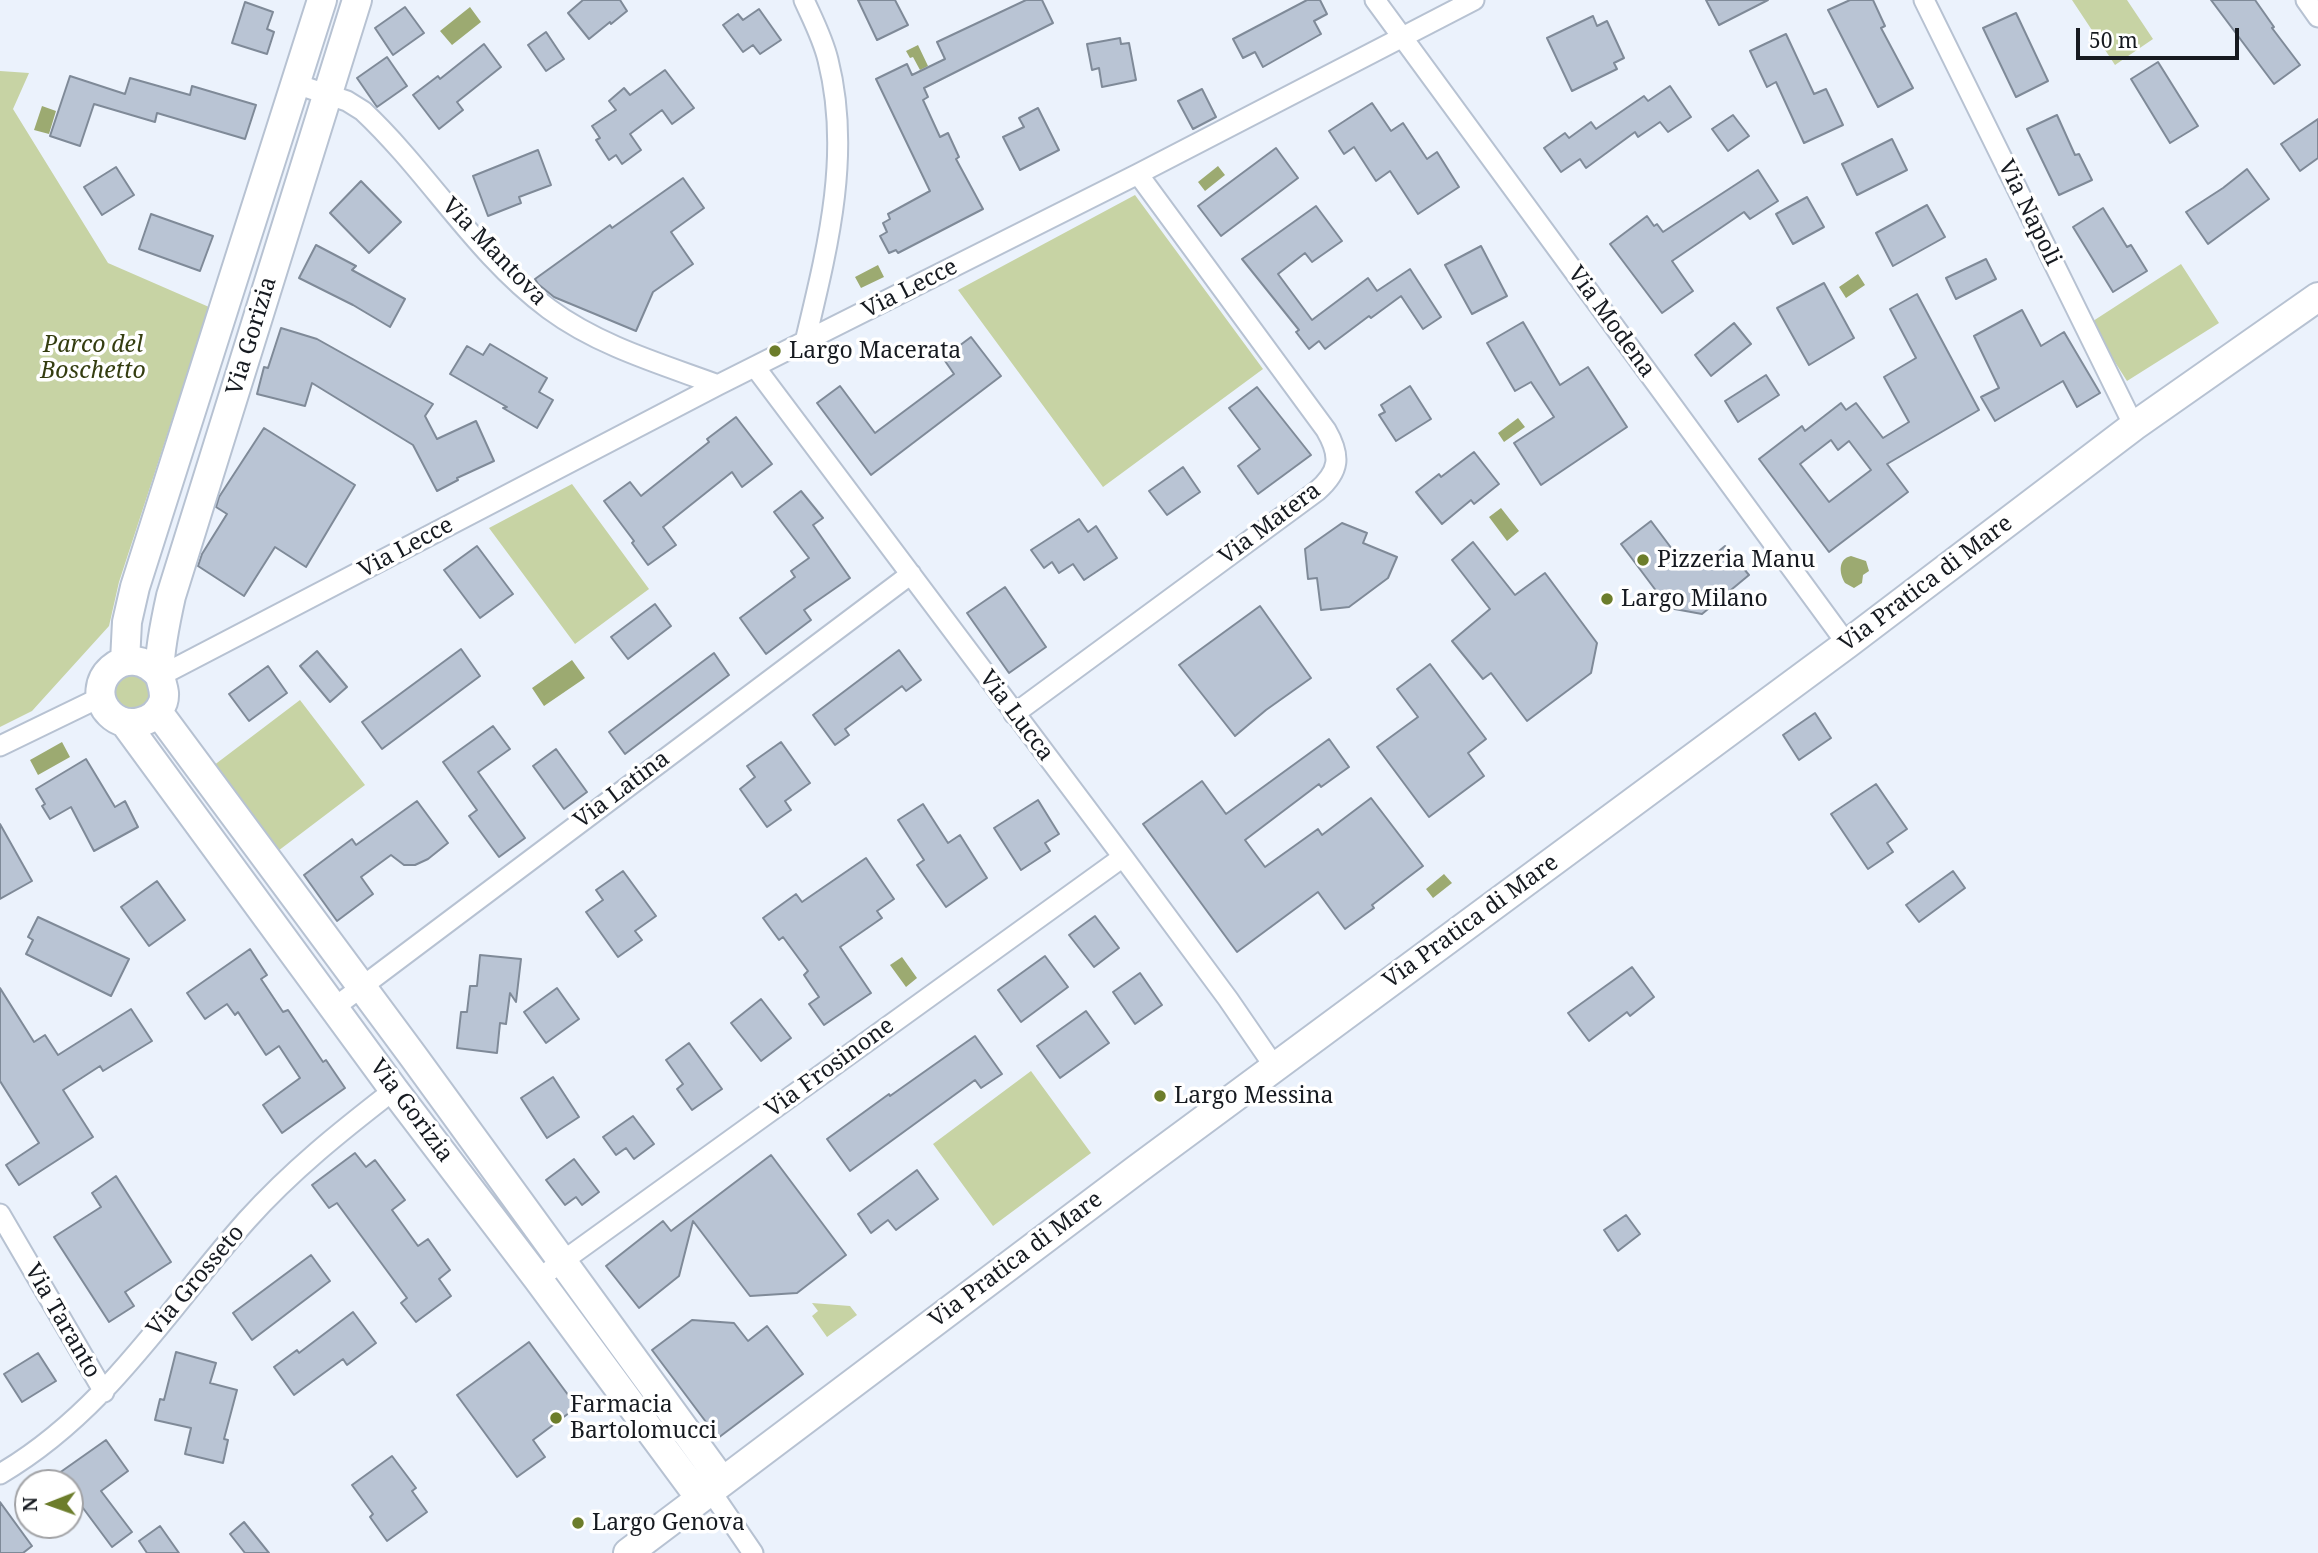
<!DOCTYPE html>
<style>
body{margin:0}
#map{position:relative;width:2318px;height:1553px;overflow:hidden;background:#ebf2fc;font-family:"Noto Serif",serif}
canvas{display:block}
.north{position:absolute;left:14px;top:1469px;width:70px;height:70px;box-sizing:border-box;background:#fff;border:2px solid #a2a3a6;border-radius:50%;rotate:269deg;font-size:19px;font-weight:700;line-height:28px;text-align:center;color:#161a20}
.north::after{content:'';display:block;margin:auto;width:24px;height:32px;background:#6c7d2b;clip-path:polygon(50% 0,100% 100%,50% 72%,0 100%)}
.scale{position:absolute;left:2076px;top:28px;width:163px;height:32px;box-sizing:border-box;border:4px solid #161a20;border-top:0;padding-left:9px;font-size:21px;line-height:24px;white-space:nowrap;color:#161a20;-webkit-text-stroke:5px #fff;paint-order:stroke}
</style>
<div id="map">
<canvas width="2318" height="1553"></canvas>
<div class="north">N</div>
<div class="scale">50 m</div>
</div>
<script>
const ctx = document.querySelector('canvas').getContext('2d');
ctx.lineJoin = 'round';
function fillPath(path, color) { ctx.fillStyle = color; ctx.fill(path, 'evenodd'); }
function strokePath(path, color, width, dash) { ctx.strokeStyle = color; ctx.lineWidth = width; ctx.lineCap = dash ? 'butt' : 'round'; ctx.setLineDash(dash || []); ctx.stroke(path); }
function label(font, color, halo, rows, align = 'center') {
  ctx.font = font + ' "Noto Serif",serif'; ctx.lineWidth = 7; ctx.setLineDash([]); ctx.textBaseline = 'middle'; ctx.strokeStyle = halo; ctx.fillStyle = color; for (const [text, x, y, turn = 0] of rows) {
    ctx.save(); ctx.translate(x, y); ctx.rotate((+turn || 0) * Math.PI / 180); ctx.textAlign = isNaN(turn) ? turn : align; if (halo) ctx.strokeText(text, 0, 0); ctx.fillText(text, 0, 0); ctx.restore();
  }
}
const green = new Path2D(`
 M2072,0H2127L2153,39L2115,65Z
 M0,71L29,73L13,109L108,263L209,307L119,582L109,626L32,711L0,727Z
 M1135,195L1263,369L1103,487L958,290Z
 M2181,264L2219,323L2127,381L2090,323Z
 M572,484L649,589L575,644L489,528Z
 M143,668L156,702L122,715L109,681Z
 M300,700L365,785L274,854L209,769Z
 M1031,1071L1091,1153L993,1226L933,1144Z
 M812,1303L850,1306L857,1315L827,1337L812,1316L818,1311Z`);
const water = new Path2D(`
 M470,7L481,22L452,45L440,31Z
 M918,45L928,66L920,70L913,57L910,58L906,51Z
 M42,106L56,111L49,134L34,130Z
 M1218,166L1225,175L1205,191L1198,182Z
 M878,265L884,277L861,288L855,277Z
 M1858,274L1865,285L1846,298L1839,287Z
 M1518,418L1525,427L1504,442L1498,433Z
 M1501,508L1519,531L1507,541L1489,517Z
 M1851,556L1866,561L1869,571L1863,575L1862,583L1854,588L1845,583C1839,573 1838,559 1851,556Z
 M572,660L585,678L544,706L532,688Z
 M62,742L70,757L38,775L30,760Z
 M1444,874L1452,883L1433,898L1426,889Z
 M902,957L917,978L906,987L890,965Z`);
const building = new Path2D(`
 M583,0H620L627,11L611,24L610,22L589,39L568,13Z
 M858,0H895L908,25L877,40Z
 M1026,0H1042L1053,23L924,88L928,97L923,100L940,137L948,133L959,157L956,159L983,209L898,253L896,250L889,253L880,236L887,232L883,223L890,219L888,214L930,191L876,79L907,64L912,75L945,59L937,42Z
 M1307,0H1320L1327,14L1314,21L1321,34L1263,67L1255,52L1243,58L1233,39Z
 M1706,0H1768L1719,25Z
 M1850,0H1873L1885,26L1881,28L1913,88L1878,107L1828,10Z
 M2211,0H2255L2274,27L2272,28L2300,65L2274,84Z
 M245,2L273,12L267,29L274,32L267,54L232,43Z
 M405,7L424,33L393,55L375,28Z
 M759,9L781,40L760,54L753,45L743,52L723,25L738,14L743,20Z
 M2016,13L2048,81L2016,97L1983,28Z
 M1593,16L1597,26L1607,21L1624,58L1614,63L1617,69L1572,91L1547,38Z
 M546,32L564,59L546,71L528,45Z
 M1786,34L1814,94L1826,89L1843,125L1804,143L1776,82L1767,87L1750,51Z
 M1120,38L1121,44L1129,43L1136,80L1102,87L1099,68L1092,70L1087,44Z
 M484,44L501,67L457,102L463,110L439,129L413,95L438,76L440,79Z
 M387,57L407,86L377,107L357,78Z
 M2158,62L2198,126L2170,143L2131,79Z
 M665,70L694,108L672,124L662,110L630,134L641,150L622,164L616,155L609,160L596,140L600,138L592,126L616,110L609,101L624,88L630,95Z
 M70,76L125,94L130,78L190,95L192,86L256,105L245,139L157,113L155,122L94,104L80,146L50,136Z
 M1670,86L1691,117L1668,132L1660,122L1638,137L1635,132L1586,168L1580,159L1561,172L1544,148L1565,133L1569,138L1591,122L1596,129L1644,96L1648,101Z
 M1202,89L1216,117L1193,129L1178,101Z
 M1372,103L1391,131L1403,123L1427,159L1437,152L1459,187L1418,214L1390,171L1376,181L1354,147L1344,154L1329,131Z
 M1038,108L1059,150L1020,170L1003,137L1024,127L1019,118Z
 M1733,115L1749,136L1728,151L1712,129Z
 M2057,115L2075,155L2079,154L2092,180L2059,195L2027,129Z
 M2318,119V158L2300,171L2281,144Z
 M1892,139L1907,170L1857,195L1842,164Z
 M1276,148L1298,178L1221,236L1198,206Z
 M538,150L551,185L519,197L521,203L488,216L473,176Z
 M116,167L134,195L102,215L84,187Z
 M2247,169L2269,199L2208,244L2186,212L2223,188Z
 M1758,170L1778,201L1750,219L1744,212L1672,261L1693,291L1662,313L1610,244L1647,216L1654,226L1657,224L1663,232Z
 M683,178L704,208L671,232L693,264L653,292L636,331L554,297L538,284L535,279L610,225L612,228Z
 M361,181L401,222L369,253L330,213Z
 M1807,197L1824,227L1793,244L1776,214Z
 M1927,205L1945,237L1893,266L1876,233Z
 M1316,206L1342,241L1312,262L1305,253L1278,274L1312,320L1368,278L1377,291L1410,269L1441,317L1423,329L1401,296L1371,318L1369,316L1325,349L1319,341L1309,349L1296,332L1299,330L1242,259Z
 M2103,208L2127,247L2131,245L2147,271L2113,292L2073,227Z
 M151,214L213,236L200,271L139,249Z
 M316,245L356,266L352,270L405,299L390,327L353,305L299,278Z
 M1481,246L1507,296L1472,314L1445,265Z
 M1986,259L1996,279L1956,299L1946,278Z
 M1824,283L1854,338L1809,365L1777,308Z
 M1917,294L1979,410L1887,464L1908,492L1829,552L1759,459L1802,426L1805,431L1841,403L1846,410L1856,403L1883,438L1909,422L1884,377L1916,358L1890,309ZM1831,440L1838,450L1849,441L1871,470L1829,502L1800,464Z
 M2022,310L2041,346L2064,332L2100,393L2077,407L2063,381L1995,421L1981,397L1999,388L1974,336Z
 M1523,322L1560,385L1588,367L1627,427L1541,485L1514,443L1554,417L1531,382L1515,391L1487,343Z
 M1734,323L1751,344L1711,376L1695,355Z
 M281,328L317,339L433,404L425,416L437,439L476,421L494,461L457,478L458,480L437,491L413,445L312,383L305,406L257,394L264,367L268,368Z
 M971,337L1001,376L871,475L817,403L840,386L875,433L954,374L943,358Z
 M490,344L547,378L539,392L553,400L537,428L503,408L507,407L450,374L467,346L483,355Z
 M1766,375L1779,395L1738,422L1725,401Z
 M1410,386L1431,419L1396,441L1379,415L1385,412L1381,405Z
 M1257,387L1311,455L1258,494L1238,466L1260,449L1229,408Z
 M736,417L772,464L742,487L732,472L663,527L676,545L648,565L632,543L634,541L604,501L630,482L641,496L709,442L707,439Z
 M264,428L355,485L306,567L275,547L244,596L198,566L202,554L227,514L216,507L219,497Z
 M1474,452L1499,484L1474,504L1471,500L1442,524L1416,492L1439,474L1441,477Z
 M1183,467L1200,492L1167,515L1149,491Z
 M801,491L823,518L813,525L850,578L804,610L811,620L766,654L740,618L795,577L791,571L809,558L774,512Z
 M1079,519L1088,532L1096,526L1117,558L1084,580L1073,564L1059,573L1052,562L1044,568L1031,550Z
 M1651,521L1684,565L1701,566L1725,546L1749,575L1702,614L1669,608L1621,544Z
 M1342,523L1367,533L1363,543L1397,557L1388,578L1349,607L1321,610L1317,578L1308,579L1305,549Z
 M1473,542L1515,595L1545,573L1597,643L1591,673L1527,721L1491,673L1483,679L1452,641L1490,609L1452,560Z
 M477,546L513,594L480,618L444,570Z
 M1005,587L1046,647L1009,673L967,613Z
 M655,604L671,626L628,659L611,637Z
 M1260,606L1311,678L1266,710L1235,736L1179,665Z
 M461,649L480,676L382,749L362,722Z
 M899,650L921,680L906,691L902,686L845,729L849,735L835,745L813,715Z
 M317,651L347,687L330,702L300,666Z
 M714,653L729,675L625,754L609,732Z
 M1430,664L1486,739L1468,753L1484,776L1429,817L1377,747L1418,717L1397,689Z
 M268,666L287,693L249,721L229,694Z
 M1815,713L1831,738L1799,760L1783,735Z
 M493,726L510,749L478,772L525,838L499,857L469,816L477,810L443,762Z
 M1329,739L1349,767L1321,787L1319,784L1245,840L1265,867L1318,829L1322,835L1371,798L1423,866L1372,905L1374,908L1345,929L1318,892L1237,952L1143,824L1202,781L1226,814Z
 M781,742L810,783L785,801L791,810L767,827L740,789L755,777L747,766Z
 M556,749L587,792L564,809L533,766Z
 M86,759L115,807L125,801L138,827L94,851L71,807L50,819L42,806L45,804L36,789Z
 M1876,784L1907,829L1887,843L1893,852L1868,869L1831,814Z
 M1038,800L1059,834L1045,843L1050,851L1021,870L994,828Z
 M417,801L448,843L428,859L415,865H404L391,855L361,877L373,894L337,921L304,875L352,839L356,845Z
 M923,804L948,843L960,835L987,878L946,907L917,865L924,860L898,820Z
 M0,824L32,881L0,899Z
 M866,858L894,899L877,911L882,918L840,947L871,993L824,1025L809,1004L819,997L804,975L808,971L783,937L779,940L763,918L796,894L802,902Z
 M623,871L656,916L635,931L642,940L618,957L586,912L603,900L596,890Z
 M1953,871L1965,888L1919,922L1906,905Z
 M157,881L185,920L149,946L121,907Z
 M1095,916L1119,948L1094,967L1069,935Z
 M38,917L129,959L111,996L26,954L33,940L28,937Z
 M250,949L267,975L261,979L283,1012L288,1010L323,1062L326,1060L345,1088L282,1133L263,1105L300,1078L279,1046L266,1055L238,1012L235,1015L227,1004L205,1019L187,993Z
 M480,955L521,959L516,1002L510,993L506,1024L500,1023L497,1053L457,1048L461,1012H467L470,986H477Z
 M1045,956L1068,987L1021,1022L998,990Z
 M1632,967L1654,997L1630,1016L1627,1012L1589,1041L1568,1013Z
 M1140,973L1162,1005L1135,1024L1113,992Z
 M0,988L34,1042L45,1035L58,1055L131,1009L152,1041L103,1071L100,1066L63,1090L93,1137L19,1185L6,1165L39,1143L0,1081Z
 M557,988L579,1019L546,1043L524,1012Z
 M761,999L791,1038L761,1061L731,1023Z
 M1086,1011L1109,1043L1060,1078L1037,1046Z
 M975,1036L1002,1074L981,1088L975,1080L850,1171L827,1139L889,1094L890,1096Z
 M689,1043L722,1089L692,1110L677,1089L683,1084L666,1060Z
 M553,1077L579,1117L547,1138L521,1098Z
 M633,1116L654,1144L634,1159L626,1148L616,1155L603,1137Z
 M355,1153L366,1167L375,1160L405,1200L392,1210L418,1246L428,1239L450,1270L439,1279L451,1296L416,1322L401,1303L407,1298L337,1203L329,1208L312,1185Z
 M771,1155L846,1255L797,1293L750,1296L693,1221L679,1276L639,1308L606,1266L663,1221L671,1231Z
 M574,1159L599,1192L582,1205L576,1197L565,1205L546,1180Z
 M917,1170L938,1199L896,1230L888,1220L871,1233L858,1214Z
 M116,1176L171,1262L125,1292L134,1306L109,1322L54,1237L101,1207L92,1193Z
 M1626,1215L1640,1234L1618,1251L1604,1230Z
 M311,1255L330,1281L252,1340L233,1313Z
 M353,1312L376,1343L347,1365L343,1359L294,1395L274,1367L297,1350L299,1353Z
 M692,1320L734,1323L748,1341L767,1326L803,1374L718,1438L652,1350Z
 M529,1342L577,1407L533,1440L545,1457L517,1477L457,1395Z
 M176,1352L216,1363L210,1383L237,1390L224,1439L228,1440L223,1463L185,1454L191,1428L155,1420L160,1399L164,1400Z
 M38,1353L56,1381L22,1402L4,1374Z
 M106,1440L128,1471L101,1491L132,1532L112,1547L80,1504L70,1511V1483H45Z
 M392,1456L416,1488L412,1491L427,1512L387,1541L370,1517L373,1514L352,1485Z
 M0,1502L32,1546L23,1553H0Z
 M244,1522L269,1553H245L230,1534Z
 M160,1526L179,1553H147L139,1541Z`);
const street = new Path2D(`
 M804,0C813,20 823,39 828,60C852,155 827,250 805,342
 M1375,0L1847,644
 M1924,0L2134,426
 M2306,0L2318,17
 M296,84L347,101L363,111C429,173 476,255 549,309C599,346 661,364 718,385
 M755,367L1123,857L1228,999L1274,1066
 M160,676L718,385L1138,174L1474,0
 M1014,714L1317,491C1340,471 1341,456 1326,430L1138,174
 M0,746L101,697
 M335,1007L911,574
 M0,1214L104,1392
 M538,1279L1123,857
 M0,1474C106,1412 167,1310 247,1220C292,1170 341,1131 394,1090
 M710,1490L753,1553`);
const secondary = new Path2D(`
 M125,661L127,622L135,587L322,0
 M160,676C127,636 80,684 110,714C126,730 155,724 163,702C166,692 162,686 160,676C158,658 167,614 171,596L357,0
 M158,712L413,1056L722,1481
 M125,723L394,1090L538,1279L700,1498
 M628,1553L1136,1170L1847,644L2134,426L2318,297`);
const markers = [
 [775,351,7,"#6c7d2b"],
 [1643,560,7,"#6c7d2b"],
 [1607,599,7,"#6c7d2b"],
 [1160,1096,7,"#6c7d2b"],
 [556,1418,7,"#6c7d2b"],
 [578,1523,7,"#6c7d2b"]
];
const streetNames = [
 ["Via Napoli",2029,213,64],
 ["Via Mantova",494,252,46],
 ["Via Lecce",910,289,-27],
 ["Via Modena",1611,322,54],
 ["Via Gorizia",252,336,-73],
 ["Via Matera",1270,524,-37],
 ["Via Lecce",406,548,-28],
 ["Via Pratica di Mare",1926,584,-37],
 ["Via Lucca",1016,716,53],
 ["Via Latina",622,790,-37],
 ["Via Pratica di Mare",1471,922,-36],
 ["Via Frosinone",830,1068,-36],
 ["Via Gorizia",411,1111,53],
 ["Via Pratica di Mare",1016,1260,-37],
 ["Via Grosseto",196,1281,-50],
 ["Via Taranto",62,1321,60]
];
const parkNames = [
 ["Parco del",93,345],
 ["Boschetto",93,371]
];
const poiNames = [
 ["Largo Macerata",789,351],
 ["Pizzeria Manu",1657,560],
 ["Largo Milano",1621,599],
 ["Largo Messina",1174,1096],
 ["Farmacia",570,1405],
 ["Bartolomucci",570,1431],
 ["Largo Genova",592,1523]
];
fillPath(green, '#c7d3a4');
fillPath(water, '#9caa71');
fillPath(building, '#b9c4d4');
strokePath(building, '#7f8a98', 2);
strokePath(street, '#b7c2d2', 23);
strokePath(secondary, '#b7c2d2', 32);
strokePath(street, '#fff', 19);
strokePath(secondary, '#fff', 28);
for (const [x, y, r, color] of markers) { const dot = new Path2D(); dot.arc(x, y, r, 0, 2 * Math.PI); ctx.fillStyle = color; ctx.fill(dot); strokePath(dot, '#fff', 2.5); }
label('23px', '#161a20', '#fff', streetNames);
label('italic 23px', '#343d10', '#fff', parkNames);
label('23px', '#161a20', '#fff', poiNames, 'left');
</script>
